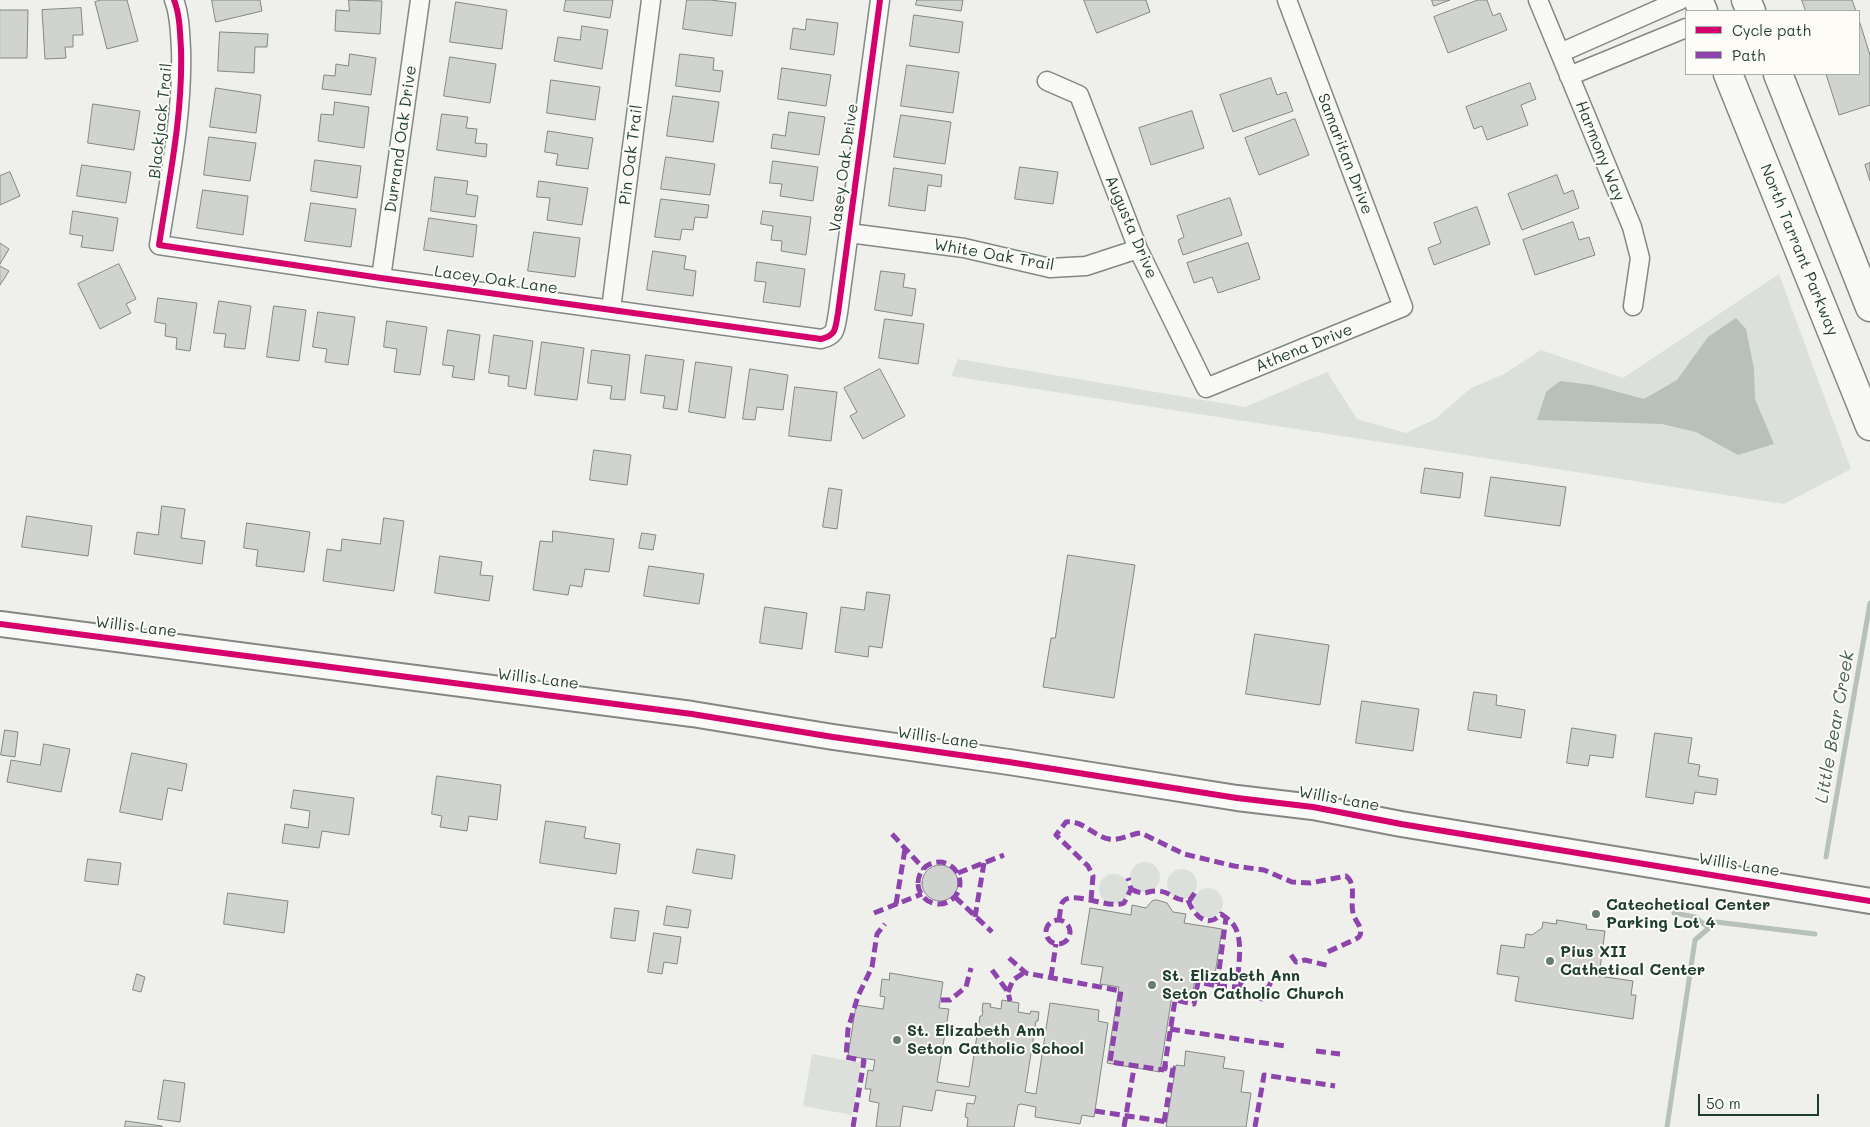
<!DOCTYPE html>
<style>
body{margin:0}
#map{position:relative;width:1870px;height:1127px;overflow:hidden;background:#eff0ec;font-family:Mali,sans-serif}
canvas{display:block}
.legend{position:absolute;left:1685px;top:10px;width:175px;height:65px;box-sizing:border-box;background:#fdfcf7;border:1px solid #a4b0a9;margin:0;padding:6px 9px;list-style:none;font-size:15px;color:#1f3d34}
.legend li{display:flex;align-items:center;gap:10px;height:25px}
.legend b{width:25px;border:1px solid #a4b0a9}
.scale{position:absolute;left:1698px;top:1094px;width:121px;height:22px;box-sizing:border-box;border:2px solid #1f3d34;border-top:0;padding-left:6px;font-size:15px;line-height:18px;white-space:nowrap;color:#1f3d34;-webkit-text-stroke:4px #fdfcf7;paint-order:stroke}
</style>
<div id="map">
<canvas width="1870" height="1127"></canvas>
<ul class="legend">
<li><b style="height:6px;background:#d6006c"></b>Cycle path</li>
<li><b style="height:6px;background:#8e44ad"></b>Path</li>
</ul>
<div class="scale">50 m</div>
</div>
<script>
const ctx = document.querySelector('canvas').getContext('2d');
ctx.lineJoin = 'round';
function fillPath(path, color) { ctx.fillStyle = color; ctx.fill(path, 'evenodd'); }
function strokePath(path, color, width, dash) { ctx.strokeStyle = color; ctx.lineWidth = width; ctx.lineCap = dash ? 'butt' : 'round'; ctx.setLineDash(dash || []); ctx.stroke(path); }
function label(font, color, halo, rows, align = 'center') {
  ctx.font = font + ' Mali,sans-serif'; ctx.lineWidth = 4; ctx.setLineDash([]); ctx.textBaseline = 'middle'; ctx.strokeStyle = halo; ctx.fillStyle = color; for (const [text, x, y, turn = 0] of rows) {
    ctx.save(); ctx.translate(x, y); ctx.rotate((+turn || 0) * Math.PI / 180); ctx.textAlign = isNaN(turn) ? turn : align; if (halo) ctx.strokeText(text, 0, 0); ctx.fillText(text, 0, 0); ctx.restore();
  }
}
const green = new Path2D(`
 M1779,274L1851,469L1784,504L951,376L958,359L1245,407L1327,372L1357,419L1406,433L1435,419L1471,388L1504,374L1541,350L1623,378Z
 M1130 877a15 15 0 1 1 30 0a15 15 0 1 1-30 0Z
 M1167 884a15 15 0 1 1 30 0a15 15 0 1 1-30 0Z
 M1099 889a15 15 0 1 1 30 0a15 15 0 1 1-30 0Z
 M1193 903a15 15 0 1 1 30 0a15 15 0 1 1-30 0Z
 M812,1054L861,1063L852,1115L803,1106Z`);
const water = new Path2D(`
 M1736,318L1746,329L1754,369L1755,399L1774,444L1738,455L1696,432L1662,424L1537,420L1546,392L1560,381L1592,385L1644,399L1677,380L1708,337Z`);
const stream = new Path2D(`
 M1826,857L1870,603
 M1674,913L1695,917L1709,928
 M1667,1127L1695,940L1716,922L1815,934`);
const building = new Path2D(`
 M101,0H127L138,41L107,49L95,2Z
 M212,0H260L262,11L216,22Z
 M349,0L382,1L380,34L335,31L336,10L349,11Z
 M566,0H613L610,18L564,11Z
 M687,0H710L736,3L732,36L683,29Z
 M917,0H963L961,11L916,5Z
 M1084,0H1146L1150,12L1097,33Z
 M1432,0H1450L1434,6Z
 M1478,0H1487L1493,16L1500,13L1507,30L1448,53L1434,17Z
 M1802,0H1852L1856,11H1806Z
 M456,2L507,10L502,49L450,42Z
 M81,8L83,35H73V47H65L66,58L45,59L42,10Z
 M0,10H28L27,58H0Z
 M914,15L963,22L959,53L910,46Z
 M807,19L838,23L834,55L790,49L793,28L805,30Z
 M1859,20L1870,55V105L1839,115L1826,74H1859Z
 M582,26L608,30L602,69L554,61L558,37L580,40Z
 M220,32L268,34L267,47H255L254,73L218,71Z
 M350,54L376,58L371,95L322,89L324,75L335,76L336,64L348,66Z
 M680,54L714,58L713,70L723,71L720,92L676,86Z
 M450,57L496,64L490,103L444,96Z
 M907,65L959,72L953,113L901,106Z
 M782,68L831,75L826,106L778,99Z
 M1271,78L1277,95L1286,92L1293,111L1233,132L1220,95Z
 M551,80L600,87L595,120L547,113Z
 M1530,83L1536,99L1521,105L1528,125L1487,140L1482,126L1474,129L1466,107Z
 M216,88L261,95L256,133L210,127Z
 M673,96L719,102L713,142L667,136Z
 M335,102L369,107L364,148L318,141L321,114L333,115Z
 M93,104L140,111L134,150L88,143Z
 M1192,111L1204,148L1151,165L1139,128Z
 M789,112L825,117L819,155L771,148L773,134L785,136Z
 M442,114L468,117L466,128L477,129L475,143L487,144L486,157L437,150Z
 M901,115L951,122L945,164L894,157Z
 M1295,119L1309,155L1259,175L1245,138Z
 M548,131L593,138L588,169L556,165L558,154L545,152Z
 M209,137L256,143L250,181L204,175Z
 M666,157L715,164L710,195L661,189Z
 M315,160L361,166L357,198L311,191Z
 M773,161L818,167L813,201L780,196L782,184L770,183Z
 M1870,163V181L1865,165Z
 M82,165L131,172L126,203L77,196Z
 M1020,167L1058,172L1053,204L1015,199Z
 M894,168L942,175L941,187L928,185L925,211L889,206Z
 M10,172L20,196L0,205V176Z
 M1557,175L1564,194L1573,190L1579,208L1522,230L1508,194Z
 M435,177L468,181L466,194L478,196L475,217L431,211Z
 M539,181L588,188L582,225L547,220L550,198L537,197Z
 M203,190L248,196L243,235L197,228Z
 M1230,198L1242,235L1183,255L1178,240L1184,237L1177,216Z
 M661,199L709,205L707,218L695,217L693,230L682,229L680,240L655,237Z
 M311,203L356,209L351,247L305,241Z
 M1477,207L1490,244L1434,265L1428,248L1441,243L1434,223Z
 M73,211L118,218L113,251L81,247L83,236L70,234Z
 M763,211L811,217L806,255L781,251L782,241L771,240L773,226L761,224Z
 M429,218L477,225L473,257L424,250Z
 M1573,222L1579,240L1589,237L1595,255L1535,275L1523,240Z
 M534,232L580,238L575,277L528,271Z
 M0,243L9,249L0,264Z
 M1248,243L1260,279L1218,293L1212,277L1194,283L1187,263Z
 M653,251L686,256L684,269L696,271L693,296L647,290Z
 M757,262L805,269L800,307L763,302L766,282L755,281Z
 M119,264L136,299L126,304L131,313L100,329L78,284Z
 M0,266L9,271L0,285Z
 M881,271L905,274L903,287L916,289L912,316L875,310Z
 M158,298L197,303L190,351L176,349L177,338L165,336L166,324L155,322Z
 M219,301L251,306L245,349L224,347L226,334L214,333Z
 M274,306L306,310L299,361L267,357Z
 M318,312L355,317L348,365L325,362L327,349L313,347Z
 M885,319L924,324L918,364L879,358Z
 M387,321L427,327L420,375L394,372L397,349L384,347Z
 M448,330L480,335L474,380L452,377L454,366L443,365Z
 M494,335L533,341L526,389L508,386L509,376L489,373Z
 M542,342L584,348L577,400L535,395Z
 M592,350L630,355L625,400L610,399L612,386L588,383Z
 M646,355L684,360L677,410L663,408L665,396L641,393Z
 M696,362L732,367L725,418L689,412Z
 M750,369L788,375L783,410L757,407L755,420L743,419Z
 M880,369L905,416L863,439L850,416L857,412L844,388Z
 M795,387L837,392L831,441L789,436Z
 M594,450L631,455L627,485L590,480Z
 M1425,468L1463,473L1460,498L1421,493Z
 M1491,477L1566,487L1560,526L1485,516Z
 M829,488L842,490L837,529L823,527Z
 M162,506L185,509L181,538L205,541L202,564L134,554L137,532L158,535Z
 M27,516L92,526L88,556L22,547Z
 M384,518L404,521L394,591L323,581L327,549L341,551L342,539L380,544Z
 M247,523L310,532L304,572L256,566L258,550L244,548Z
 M553,531L614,539L609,572L585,569L582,587L570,585L568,595L533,590L540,541L552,542Z
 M642,533L656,535L653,550L639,548Z
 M1068,555L1135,565L1114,698L1043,687L1051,638H1055Z
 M440,556L482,562L480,575L493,576L489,601L435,593Z
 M649,566L704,574L699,604L644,596Z
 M867,592L890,595L882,648L869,646L868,657L835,652L841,607L864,610Z
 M765,607L807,613L802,649L760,643Z
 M1255,634L1329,645L1320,705L1246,694Z
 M1474,692L1497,695L1496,705L1525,710L1521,738L1468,730Z
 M1362,701L1419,709L1413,751L1356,743Z
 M1572,728L1616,735L1613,758L1590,755L1588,766L1567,763Z
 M5,730L18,732L15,757L1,755Z
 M1655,733L1692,738L1688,763L1700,765L1698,776L1718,779L1716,795L1695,792L1693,804L1646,797Z
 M44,744L70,749L61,792L7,782L11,760L40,765Z
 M132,753L187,764L182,791L168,788L162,820L120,812Z
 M437,776L501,785L497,820L469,816L467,831L440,827L442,816L432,814Z
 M294,790L354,798L349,835L322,831L319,848L282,843L285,824L308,828L310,811L291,808Z
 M546,821L586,827L584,838L620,844L616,874L540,863Z
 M697,849L735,855L732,879L693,873Z
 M88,859L121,863L118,885L85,881Z
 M922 883a18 18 0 1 1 36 0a18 18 0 1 1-36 0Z
 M228,893L288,901L284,933L224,924Z
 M1157,900L1167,903L1173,912L1186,914L1184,923L1222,929L1214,981L1195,978L1192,998L1172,995L1160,1072L1107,1063L1119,987L1100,984L1103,967L1081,964L1090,908L1131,915L1132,905L1146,908L1152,901Z
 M667,906L691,910L688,928L664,925Z
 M615,908L639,911L635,941L611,938Z
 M1557,920L1587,925L1586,929L1605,931L1599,976L1633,981L1631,995H1636L1633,1019L1515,1001L1519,977L1497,974L1501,945L1524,948L1526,934L1532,935L1542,928L1543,922L1556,924Z
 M654,933L681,937L677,964L664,962L662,974L648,972Z
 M890,973L943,982L939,1008L949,1009L937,1082L969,1087L980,1016H982L983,1011H982L983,1003L991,1004L990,1007L1001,1009L1002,1000L1019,1003L1018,1012L1030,1014L1031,1011L1039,1012L1038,1021H1036L1025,1092L1036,1094L1050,1003L1099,1010L1098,1021L1108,1023L1094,1117L1082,1115L1080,1124L1035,1117L1036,1107L1021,1104L1018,1105L1014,1127H967L968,1118L965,1117L967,1103L974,1104L976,1096L936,1090L932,1111L903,1106L900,1127H876L879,1103L869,1101L871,1089H865L868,1070L873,1071L875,1060L848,1056L856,1005L883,1009L885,997L880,996L882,979L889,980Z
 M137,974L145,977L141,992L133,990Z
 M1186,1051L1225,1057L1223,1068L1244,1071L1241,1092L1251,1093L1246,1127H1166L1176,1065L1184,1066Z
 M164,1080L185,1083L180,1122L158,1119Z
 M126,1121L162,1126V1127H125Z`);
const street = new Path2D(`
 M174,0C180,15 180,33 181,49C183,115 169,180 159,245L381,278L821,339C837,335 835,328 838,313L880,0
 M1538,0L1632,227L1640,258L1633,306
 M1560,53L1680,0
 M1569,76L1686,28
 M1047,81L1079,95L1138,249L1206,388L1403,307L1287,0
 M849,233L964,248L1050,268L1086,266L1138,249
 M381,278L420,0
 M611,309L651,0`);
const secondary = new Path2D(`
 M0,624L692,714L833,737L1009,762L1237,798L1313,807L1401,824L1870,901`);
const primary = new Path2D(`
 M1698,0L1703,11
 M1746,0L1751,11
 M1728,74L1870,426
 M1778,74L1870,307`);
const quiet = new Path2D(`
 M892,834L924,869
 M918 883a21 21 0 1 1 42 0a21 21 0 1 1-42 0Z
 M958,873L1004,855
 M1131,889C1146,897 1146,890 1159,891C1172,892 1174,902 1190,900L1196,891
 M955,897L992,932
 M1091,900L1093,876L1088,866L1056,835L1066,822C1083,820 1093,836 1109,839C1120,841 1130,834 1141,833L1184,854L1234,866L1264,870L1292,882L1310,883L1346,876C1357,884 1350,901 1353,913C1354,921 1365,928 1359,937C1358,939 1330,950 1324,954
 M1188,900C1193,914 1207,930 1221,914C1225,917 1230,920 1233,924C1243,937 1239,961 1238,975H1240L1242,981L1239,987L1254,999L1258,997L1262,999L1271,982
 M896,904L905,849
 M874,913L922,894
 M975,917L984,863
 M1059,919C1060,915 1060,908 1062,903C1070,888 1108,910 1124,903L1131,889L1128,878
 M1046 932a12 12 0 1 1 24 0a12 12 0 1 1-24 0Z
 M1291,955L1296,962L1305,960L1330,966
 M1009,958L1026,973L1121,991L1110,1062L1164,1070
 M992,970L1008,992L1010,1001
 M1051,977L1056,944
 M1217,986L1239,987
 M1008,992L1013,980L1025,972
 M941,1000H950L966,987L971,968
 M1170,1029L1285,1046
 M1316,1051L1340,1054
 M1164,1071L1175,1000L1194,1004L1198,982L1217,986L1226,918
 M1095,1111L1167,1122
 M1164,1122L1173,1068L1165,1067
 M853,1127L864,1061L846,1057L848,1029L858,996L872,967L877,934L885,924
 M1124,1127L1134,1068
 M1255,1127L1264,1075L1335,1086`);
const cycleway = new Path2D(`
 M174,0C180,15 180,33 181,49C183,115 169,180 159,245L381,278L821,339C837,335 835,328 838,313L880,0
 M0,624L692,714L833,737L1009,762L1237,798L1313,807L1401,824L1870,901`);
const markers = [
 [1596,914,5,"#687c74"],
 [1550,961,5,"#687c74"],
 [1152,985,5,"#687c74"],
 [897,1040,5,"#687c74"]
];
const streetNames = [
 ["Blackjack Trail",161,121,-84],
 ["Durrand Oak Drive",401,139,-82],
 ["Harmony Way",1600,151,68],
 ["Samaritan Drive",1345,154,69],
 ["Pin Oak Trail",631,155,-83],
 ["Vasey Oak Drive",844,168,-82],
 ["Augusta Drive",1131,227,67],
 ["North Tarrant Parkway",1799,250,68],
 ["White Oak Trail",994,255,10],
 ["Lacey Oak Lane",496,280,8],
 ["Athena Drive",1304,348,-22],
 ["Willis Lane",136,627,7],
 ["Willis Lane",538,679,7],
 ["Willis Lane",938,738,8],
 ["Willis Lane",1339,799,10],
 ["Willis Lane",1739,865,9]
];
const poiNames = [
 ["Catechetical Center",1606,905],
 ["Parking Lot 4",1606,923],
 ["Pius XII",1560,952],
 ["Cathetical Center",1560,970],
 ["St. Elizabeth Ann",1162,976],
 ["Seton Catholic Church",1162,994],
 ["St. Elizabeth Ann",907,1031],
 ["Seton Catholic School",907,1049]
];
const waterNames = [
 ["Little Bear Creek",1835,727,-80]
];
fillPath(green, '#dce0db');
fillPath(water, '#b7c0ba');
strokePath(stream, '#b7c0ba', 5);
fillPath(building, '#d1d3d0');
strokePath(building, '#828885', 1);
strokePath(street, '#828885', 21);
strokePath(secondary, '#828885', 28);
strokePath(primary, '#828885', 31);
strokePath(street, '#f9f9f7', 18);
strokePath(secondary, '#f9f9f7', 24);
strokePath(primary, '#f9f9f7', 28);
strokePath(quiet, '#8e44ad', 5, [10, 5]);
strokePath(cycleway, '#d6006c', 6);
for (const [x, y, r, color] of markers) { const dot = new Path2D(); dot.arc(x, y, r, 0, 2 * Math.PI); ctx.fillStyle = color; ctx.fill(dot); strokePath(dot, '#fdfcf7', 2); }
label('16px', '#1f3d34', '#fdfcf7', streetNames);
label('bold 16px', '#1f3d34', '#fdfcf7', poiNames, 'left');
label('italic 18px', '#455e56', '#fdfcf7', waterNames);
</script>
